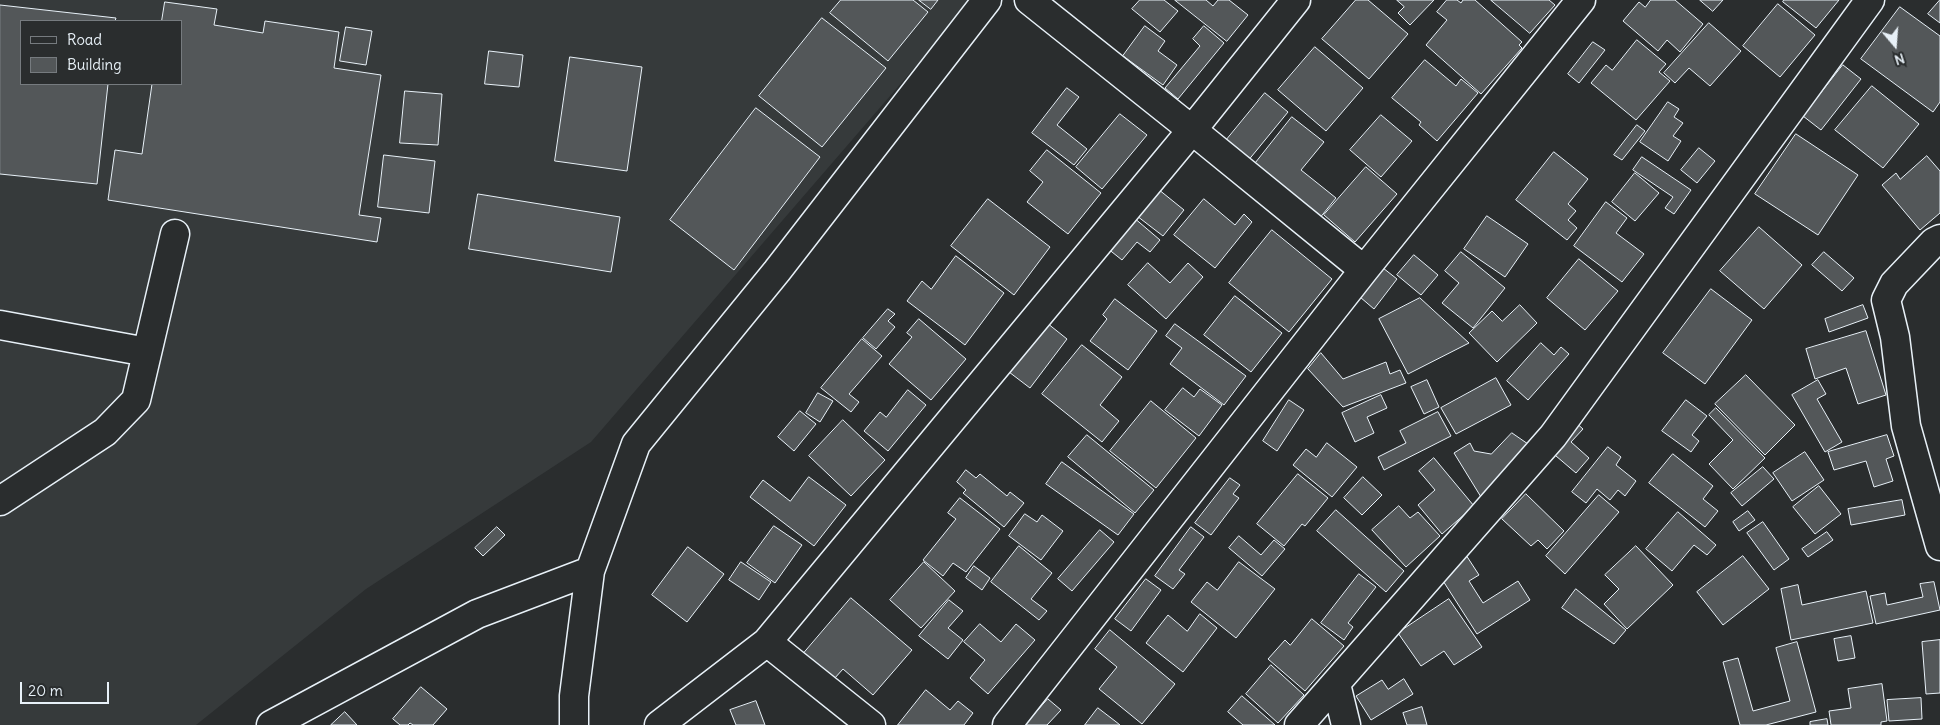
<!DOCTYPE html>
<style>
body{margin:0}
#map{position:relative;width:1940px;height:725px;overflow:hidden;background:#2a2d2e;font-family:Delius,sans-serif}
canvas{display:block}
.legend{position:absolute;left:20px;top:20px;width:162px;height:65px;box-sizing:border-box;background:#2a2d2e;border:1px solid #767b7f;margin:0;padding:6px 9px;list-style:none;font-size:15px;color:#e8f1f8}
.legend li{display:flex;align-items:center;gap:10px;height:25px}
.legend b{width:25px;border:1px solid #767b7f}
.north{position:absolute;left:1870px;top:20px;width:50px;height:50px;-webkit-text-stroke:4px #2a2d2e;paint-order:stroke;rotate:162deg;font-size:14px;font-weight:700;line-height:20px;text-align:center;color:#e8f1f8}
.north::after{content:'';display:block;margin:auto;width:18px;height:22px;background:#e8f1f8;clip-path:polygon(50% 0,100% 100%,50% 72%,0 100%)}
.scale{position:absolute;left:20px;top:682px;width:89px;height:22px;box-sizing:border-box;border:2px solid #e8f1f8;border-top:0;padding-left:6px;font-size:15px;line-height:18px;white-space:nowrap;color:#e8f1f8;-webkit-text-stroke:4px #2a2d2e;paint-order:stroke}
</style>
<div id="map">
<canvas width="1940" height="725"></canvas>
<ul class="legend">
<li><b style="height:6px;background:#2a2d2e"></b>Road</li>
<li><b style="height:14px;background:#535759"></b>Building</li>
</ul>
<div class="north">N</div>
<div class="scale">20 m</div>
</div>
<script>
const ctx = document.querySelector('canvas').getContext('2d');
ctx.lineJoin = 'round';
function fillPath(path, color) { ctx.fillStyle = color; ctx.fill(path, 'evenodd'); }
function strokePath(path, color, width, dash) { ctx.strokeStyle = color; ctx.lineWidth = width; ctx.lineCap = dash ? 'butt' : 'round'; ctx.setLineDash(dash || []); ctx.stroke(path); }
const built = new Path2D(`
 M0,0H973L591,442L366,589L196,725H0ZM21,21H181V84H21Z`);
const building = new Path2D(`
 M841,0H913L928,12L888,61L830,13Z
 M919,0H938L931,9Z
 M1140,0H1164L1178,11L1160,32L1132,9Z
 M1175,0H1206L1213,6L1218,0H1229L1248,15L1227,41Z
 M1356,0H1368L1408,34L1369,79L1322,39Z
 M1397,0H1434L1410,25L1398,13L1404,7Z
 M1447,0H1457L1461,3L1463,0H1475L1522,42L1519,45L1522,48L1481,94L1426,45L1447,20L1437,12Z
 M1491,0H1549L1555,5L1530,33Z
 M1651,0H1675L1703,24L1680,52L1667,40L1658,51L1623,21L1639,2L1645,7Z
 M1700,0H1723L1713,11Z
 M1784,0H1839L1816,28L1783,2Z
 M1940,0V23L1928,14Z
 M165,2L217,9L214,25L263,33L265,21L339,32L334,68L381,75L359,215L381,218L377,242L108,200L115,150L142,154L152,84H181V21H162Z
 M1778,4L1815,35L1780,77L1743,46Z
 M0,5L116,18L115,21H21V84H108L97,184L0,174Z
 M1900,7L1940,36V102L1933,112L1861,59Z
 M822,18L886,68L822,147L759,96Z
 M1709,23L1741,51L1710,86L1689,68L1675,83L1664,73Z
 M1145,26L1165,41L1158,51L1177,65L1163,85L1123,56Z
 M1204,26L1224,43L1178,99L1165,88L1200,46L1193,39Z
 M346,27L372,31L366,65L340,61Z
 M1637,40L1666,64L1659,72L1670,81L1636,120L1591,83L1606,65L1612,70Z
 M1593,42L1605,50L1579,83L1568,74Z
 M1315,47L1363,88L1326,131L1278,90Z
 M489,51L523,55L519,87L485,84Z
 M570,57L642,67L627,171L555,161Z
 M1425,60L1456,86L1461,79L1478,93L1437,141L1419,125L1421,122L1392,98Z
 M1843,65L1861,79L1821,130L1803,116Z
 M1872,86L1919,124L1883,168L1835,130Z
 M1067,88L1079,97L1057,125L1087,149L1074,165L1032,133Z
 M405,91L442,94L438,145L400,143Z
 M1265,93L1288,112L1247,162L1224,143Z
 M1668,102L1679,109L1674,117L1683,123L1673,136L1681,141L1668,161L1640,142Z
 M756,108L820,157L734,270L670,220Z
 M1120,114L1147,135L1102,189L1076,167Z
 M1381,115L1412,141L1381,177L1350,150Z
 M1292,117L1324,142L1301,170L1336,198L1319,219L1254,165Z
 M1637,125L1645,131L1622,160L1614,155Z
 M1796,134L1858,175L1818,235L1755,194Z
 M1699,148L1715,161L1697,183L1681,170Z
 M1047,150L1101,193L1068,234L1027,202L1043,182L1030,171Z
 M1554,152L1588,179L1568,204L1576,211L1568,220L1577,228L1567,240L1516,200Z
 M384,155L435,161L429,213L378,207Z
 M1927,156L1940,171V213L1920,230L1882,185L1896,173L1900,179Z
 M1642,157L1691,190L1674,214L1665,208L1673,197L1633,170Z
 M1366,167L1397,194L1355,242L1324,215Z
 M1635,173L1659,193L1635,221L1612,202Z
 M1158,189L1184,210L1163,236L1137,216Z
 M478,194L620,217L611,272L469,249Z
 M988,199L1050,247L1014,295L951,246Z
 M1204,199L1235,225L1244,214L1252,222L1215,268L1174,235Z
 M1606,202L1627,218L1616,233L1644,254L1622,282L1574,246Z
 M1487,216L1528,244L1505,277L1464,249Z
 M1133,217L1160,240L1150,252L1137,242L1122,260L1107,248Z
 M1759,227L1802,265L1764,309L1720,271Z
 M1272,230L1332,279L1289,332L1229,283Z
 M1461,252L1505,288L1473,328L1442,303L1459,283L1445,271Z
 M1824,252L1854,278L1842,291L1812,265Z
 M1414,255L1438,275L1421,295L1397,275Z
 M956,256L1004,293L965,345L907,301L922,281L931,289Z
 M1579,259L1618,291L1585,330L1547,298Z
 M1148,263L1170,283L1188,263L1203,277L1166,319L1128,285Z
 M1383,268L1397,279L1374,309L1360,297Z
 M1711,289L1752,320L1705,384L1663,353Z
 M1235,296L1282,333L1251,372L1204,335Z
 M1420,298L1469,343L1408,374L1379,319Z
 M1115,299L1157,331L1128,370L1090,341L1107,319L1103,315Z
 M1520,305L1537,323L1497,362L1469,333L1492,311L1502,321Z
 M1863,305L1868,318L1829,332L1825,319Z
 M888,309L895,314L888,321L895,327L876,349L863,338Z
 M919,319L966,359L931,400L889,364L912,337L907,333Z
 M1047,323L1067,339L1030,388L1009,372Z
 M1175,324L1246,376L1224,405L1170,364L1182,348L1166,336Z
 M1866,331L1886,395L1858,404L1846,368L1815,379L1806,349Z
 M862,339L882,356L849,394L859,402L851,412L821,388Z
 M1541,343L1554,355L1561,347L1569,354L1528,400L1507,381Z
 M1082,345L1122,377L1100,405L1119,421L1102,442L1042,394Z
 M1321,353L1343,379L1386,362L1390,374L1400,370L1406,383L1343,407L1308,369Z
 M1746,375L1795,425L1765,455L1715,404Z
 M1496,378L1511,405L1456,434L1441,408Z
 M1427,380L1439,407L1424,414L1411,387Z
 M1818,380L1826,394L1817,399L1842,442L1825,452L1792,395Z
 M1183,388L1194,397L1200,389L1222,405L1199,436L1165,410Z
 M908,390L926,405L888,451L864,431L880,412L886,417Z
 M818,393L833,401L820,422L806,413Z
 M1381,395L1387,408L1367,417L1374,433L1355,442L1342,413Z
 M1289,400L1304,410L1277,451L1263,441Z
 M1686,400L1707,416L1692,435L1699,441L1691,452L1662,431Z
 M1151,401L1196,438L1156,488L1110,451Z
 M1716,408L1765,458L1733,489L1709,464L1733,440L1709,415Z
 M800,411L816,424L794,451L778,437Z
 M1438,412L1451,436L1384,470L1378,457L1406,443L1400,431Z
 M843,420L885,460L851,496L809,456Z
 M1574,421L1583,429L1571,442L1589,458L1576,473L1549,450Z
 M1512,433L1528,444L1481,497L1454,453L1470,443L1474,451L1491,454Z
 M1087,435L1154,490L1135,513L1068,457Z
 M1887,435L1894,456L1886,459L1893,481L1874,487L1866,461L1834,470L1828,452Z
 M1327,443L1357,467L1332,497L1293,465L1306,449L1316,457Z
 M1608,447L1621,457L1616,465L1636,481L1625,496L1618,490L1610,500L1597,489L1586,503L1572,492Z
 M1805,452L1824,480L1792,501L1773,473Z
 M1673,454L1713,486L1703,499L1718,511L1705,527L1649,483Z
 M1434,458L1474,506L1442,534L1418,505L1435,490L1419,471Z
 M1062,462L1134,514L1118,535L1046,484Z
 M1763,467L1774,479L1742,506L1731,493Z
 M966,470L976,478L980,474L1007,496L1010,492L1024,503L1004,527L963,493L966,490L957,482Z
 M1298,474L1328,498L1305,526L1302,524L1284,546L1257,524Z
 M809,477L846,505L814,546L750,497L763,480L790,501Z
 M1363,477L1382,495L1362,515L1344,498Z
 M1230,478L1240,485L1233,494L1239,498L1211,535L1195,523Z
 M1819,486L1841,514L1815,534L1793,507Z
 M1526,494L1564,531L1547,549L1538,540L1531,546L1502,519Z
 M1599,495L1619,512L1565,574L1546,556Z
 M960,498L1000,529L966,572L953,563L943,576L923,560L956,519L948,513Z
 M1902,500L1905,515L1851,525L1848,509Z
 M1399,506L1410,518L1418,512L1440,536L1406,567L1372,530Z
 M1336,510L1404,571L1386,592L1317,531Z
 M1748,511L1755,520L1739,531L1733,522Z
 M1678,512L1716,545L1707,555L1694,545L1672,571L1646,549Z
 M1025,514L1037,522L1042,515L1063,531L1041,560L1009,536Z
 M1763,522L1789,559L1774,570L1747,533Z
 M774,526L802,545L775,583L747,563Z
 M497,527L505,535L483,556L475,548Z
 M1191,527L1204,537L1179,570L1185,574L1173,589L1155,576Z
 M1100,530L1114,542L1072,591L1058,579Z
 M1827,532L1833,540L1808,557L1802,549Z
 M1239,536L1261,555L1274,540L1285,549L1262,576L1229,548Z
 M1019,546L1052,573L1031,599L1047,611L1039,620L991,582Z
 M1636,546L1673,585L1627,629L1604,604L1619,589L1605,575Z
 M688,547L724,574L687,622L652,595Z
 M1466,555L1479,575L1469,581L1483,603L1518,581L1530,600L1477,634L1438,573Z
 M1743,556L1769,589L1723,625L1697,592Z
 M741,562L771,582L759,600L729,580Z
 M924,562L955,591L921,628L890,600Z
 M1239,562L1275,589L1236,638L1191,602L1207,582L1217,590Z
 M974,566L990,578L982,590L966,578Z
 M1359,574L1376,587L1348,623L1353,627L1344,640L1321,623Z
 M1146,579L1161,590L1131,631L1115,619Z
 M1934,582L1940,610L1876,624L1870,596L1885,593L1887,605L1923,597L1920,584Z
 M1798,585L1802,605L1866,591L1873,623L1791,640L1781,589Z
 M1576,589L1626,630L1614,644L1562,608Z
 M851,598L912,650L873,695L843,669L834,679L804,653Z
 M1449,599L1482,647L1454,665L1444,651L1421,666L1398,633Z
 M949,600L963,611L948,628L963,640L948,659L919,636Z
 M1200,614L1217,628L1183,672L1146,643L1168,615L1187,631Z
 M1312,619L1344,646L1305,691L1268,659L1285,640L1290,645Z
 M980,624L1001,642L1016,624L1035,640L988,694L970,678L985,660L964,642Z
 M1110,630L1175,684L1142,724L1099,689L1117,667L1095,649Z
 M1851,636L1855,658L1838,661L1834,639Z
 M1940,640V693L1926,694L1922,642Z
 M1797,642L1816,712L1766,725H1740L1723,662L1738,658L1753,711L1790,701L1776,648Z
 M1271,665L1304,695L1278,723L1246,694Z
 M1404,679L1413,694L1371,720L1356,696L1382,680L1388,689Z
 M1882,684L1887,721L1881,722V725H1831L1829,711L1851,708L1848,689Z
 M421,687L447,709L433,725H413L410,723L408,725H400L393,719Z
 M926,690L950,710L958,701L973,713L964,725H898Z
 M1242,696L1275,725H1243L1228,712Z
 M1921,698L1922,719L1889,721L1887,700Z
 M1048,699L1061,710L1047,725H1025Z
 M756,701L765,725H736L730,710Z
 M1422,707L1427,725H1407L1403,713Z
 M1098,708L1115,721L1120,725H1085Z
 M345,712L357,725H331Z
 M1827,719L1828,725H1810V722Z`);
const minor = new Path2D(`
 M1029,0L1192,130L1364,270
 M1940,239L1934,242L1894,284L1886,300L1895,337L1906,426L1940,546
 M0,325L147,352
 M0,501L105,432L136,400L175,234
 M767,642L871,725
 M1336,684L1346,725
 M271,725L477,614L590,571
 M574,725V696L590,571L636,444L777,271L987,0
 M659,725L767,642L1192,130L1296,0
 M1007,725L1364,270L1581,0
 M1299,725L1553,436L1870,0`);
fillPath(built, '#363a3b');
fillPath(building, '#535759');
strokePath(building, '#e8f1f8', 1);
strokePath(minor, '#e8f1f8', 31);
strokePath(minor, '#2a2d2e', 28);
</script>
